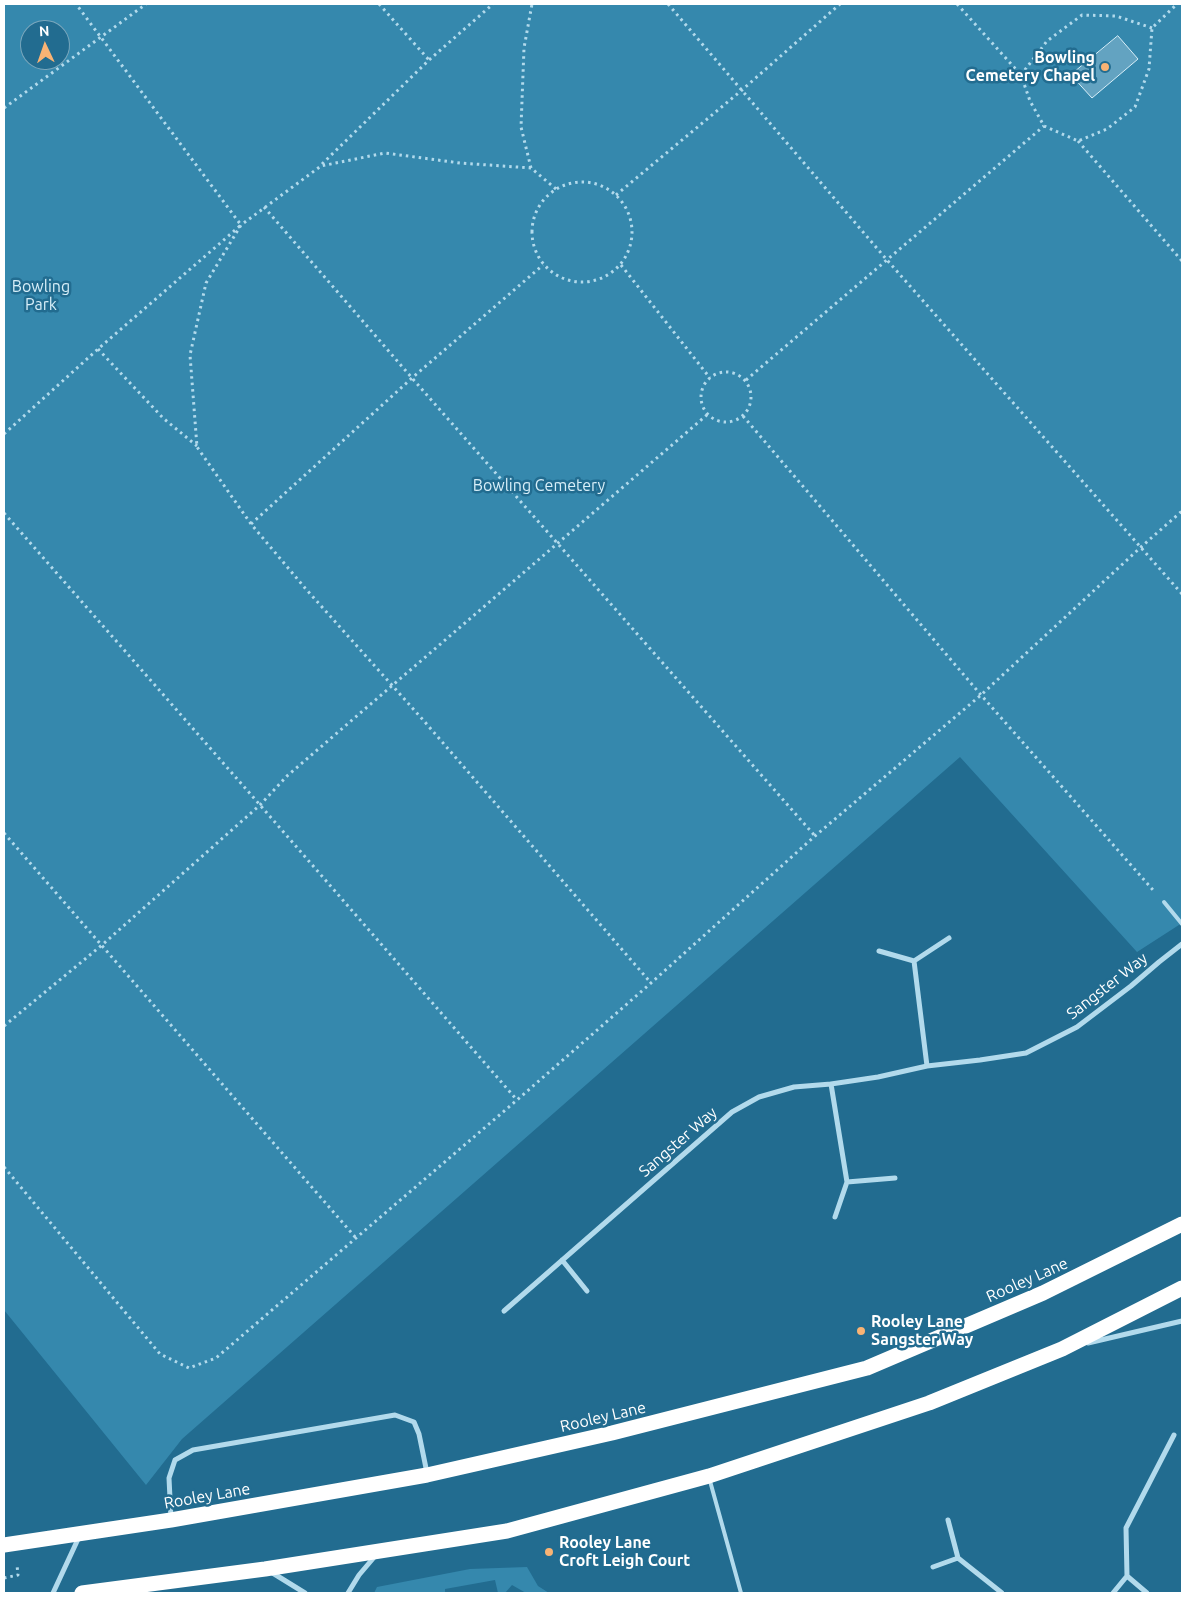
<!DOCTYPE html>
<style>
body{margin:0}
#map{position:relative;width:1186px;height:1597px;overflow:hidden;background:#226c90;font-family:Ubuntu,sans-serif}
canvas{display:block}
.frame{position:absolute;inset:0;border:5px solid #fff;pointer-events:none}
.north{position:absolute;left:20px;top:20px;width:50px;height:50px;box-sizing:border-box;background:#226c90;border:1px solid #7aa7bc;border-radius:50%;rotate:357deg;font-size:14px;font-weight:700;line-height:20px;text-align:center;color:#fff}
.north::after{content:'';display:block;margin:auto;width:18px;height:22px;background:#f9b374;clip-path:polygon(50% 0,100% 100%,50% 72%,0 100%)}
</style>
<div id="map">
<canvas width="1186" height="1597"></canvas>
<div class="frame"></div>
<div class="north">N</div>
</div>
<script>
const ctx = document.querySelector('canvas').getContext('2d');
ctx.lineJoin = 'round';
function fillPath(path, color) { ctx.fillStyle = color; ctx.fill(path, 'evenodd'); }
function strokePath(path, color, width, dash) { ctx.strokeStyle = color; ctx.lineWidth = width; ctx.lineCap = dash ? 'butt' : 'round'; ctx.setLineDash(dash || []); ctx.stroke(path); }
function label(font, color, halo, rows, align = 'center') {
  ctx.font = font + ' Ubuntu,sans-serif'; ctx.lineWidth = 5; ctx.setLineDash([]); ctx.textBaseline = 'middle'; ctx.strokeStyle = halo; ctx.fillStyle = color; for (const [text, x, y, turn = 0] of rows) {
    ctx.save(); ctx.translate(x, y); ctx.rotate((+turn || 0) * Math.PI / 180); ctx.textAlign = isNaN(turn) ? turn : align; if (halo) ctx.strokeText(text, 0, 0); ctx.fillText(text, 0, 0); ctx.restore();
  }
}
const green = new Path2D(`
 M4,4H1182V923L1137,952L960,757L182,1439L146,1485L4,1310ZM30,30H60V60H30Z
 M527,1567L538,1586L549,1593H526L512,1585L505,1593H498L495,1580L445,1589V1593H374L377,1587L470,1569Z`);
const building = new Path2D(`
 M1118,36L1138,59L1092,98L1071,75Z`);
const path = new Path2D(`
 M379,4L429,60
 M668,4L887,260L1182,594
 M957,4L1021,75
 M1152,28L1116,16L1082,15L1047,41L1021,75L1030,101L1044,126L1078,141L1107,129L1135,107L1149,69L1152,28L1177,4
 M4,108L146,4
 M1078,141L1182,261
 M322,164L429,60L493,4
 M531,168L521,127L524,48L532,4
 M532 232a50 50 0 1 1 100 0a50 50 0 1 1-100 0Z
 M556,189L531,168L460,163L385,153L321,166L241,225L206,283L190,355L197,447L251,524L305,588L424,721L651,983
 M616,195L742,90L840,4
 M264,207L412,378L815,836
 M621,265L710,378
 M98,349L163,418L197,446
 M701 397a25 25 0 1 1 50 0a25 25 0 1 1-50 0Z
 M746,380L1044,126
 M743,416L981,695L1153,890
 M4,434L98,349L241,225L76,4
 M4,513L260,805L517,1100
 M251,524L412,378L543,265
 M4,833L356,1238
 M4,1026L102,945L260,805L287,776L708,414
 M4,1167L160,1354L189,1368L216,1358L517,1100L651,983L815,836L981,695L1141,547L1182,511
 M4,1578L18,1575L17,1565`);
const lane = new Path2D(`
 M1164,902L1182,924
 M710,1481L741,1593`);
const street = new Path2D(`
 M879,951L914,961L949,938
 M914,961L927,1066
 M831,1084L847,1182
 M835,1217L847,1182L895,1178
 M562,1260L587,1291
 M504,1311L732,1112L759,1097L794,1087L831,1084L878,1077L927,1066L980,1060L1026,1053L1077,1027L1131,986L1159,962L1182,944
 M1088,1343L1182,1321
 M171,1519L169,1478L175,1460L193,1450L395,1415L414,1422L419,1434L427,1473
 M948,1520L958,1558
 M933,1567L958,1558L1002,1593
 M271,1572L305,1593
 M1127,1576L1126,1528L1174,1435
 M53,1593L79,1537
 M348,1593L359,1575L376,1555
 M1113,1593L1127,1576L1147,1593`);
const highway = new Path2D(`
 M4,1545L171,1520L427,1475L612,1433L867,1368L1043,1293L1182,1224
 M82,1593L265,1569L507,1531L709,1476L929,1403L1062,1349L1182,1288`);
const markers = [
 [1105,67,5,"#f9b374"],
 [861,1331,5,"#f9b374"],
 [549,1552,5,"#f9b374"]
];
const poiNames = [
 ["Bowling",1095,58,"right"],
 ["Cemetery Chapel",1095,76,"right"],
 ["Rooley Lane",871,1322],
 ["Sangster Way",871,1340],
 ["Rooley Lane",559,1543],
 ["Croft Leigh Court",559,1561]
];
const parkNames = [
 ["Bowling",41,287],
 ["Park",41,305],
 ["Bowling Cemetery",539,486]
];
const streetNames = [
 ["Sangster Way",1107,986,-38],
 ["Sangster Way",678,1142,-41],
 ["Rooley Lane",1027,1280,-24],
 ["Rooley Lane",603,1417,-13],
 ["Rooley Lane",207,1496,-10]
];
fillPath(green, '#3588ad');
fillPath(building, '#63a3c1');
strokePath(building, '#d8eff9', 1);
strokePath(path, '#b2daec', 3, [2.5, 4]);
strokePath(lane, '#b2daec', 4);
strokePath(street, '#b2daec', 5);
strokePath(highway, '#fff', 15);
for (const [x, y, r, color] of markers) { const dot = new Path2D(); dot.arc(x, y, r, 0, 2 * Math.PI); ctx.fillStyle = color; ctx.fill(dot); strokePath(dot, '#226c90', 2); }
label('bold 16px', '#fff', '#226c90', poiNames, 'left');
label('16px', '#d8eff9', '#226c90', parkNames);
label('16px', '#fff', '#226c90', streetNames);
</script>
